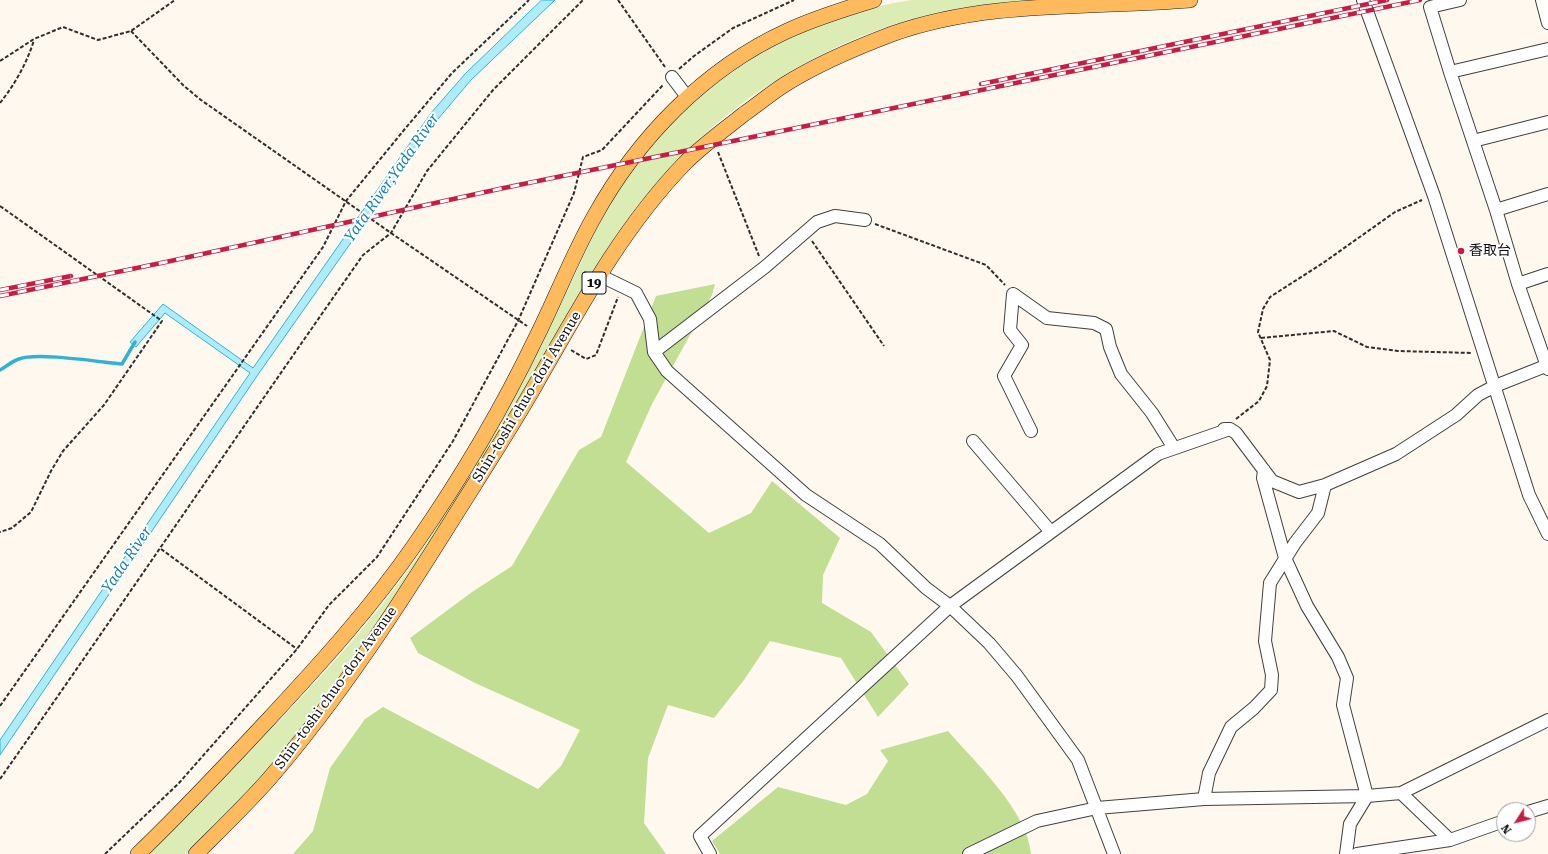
<!DOCTYPE html>
<meta charset="utf-8">
<style>
body{margin:0}
#map{position:relative;width:1548px;height:854px;overflow:hidden;background:#fff8ee;font-family:"Roboto Serif",serif}
canvas{display:block}
.north{position:absolute;left:1496px;top:802px;width:40px;height:40px;box-sizing:border-box;background:#fff;border:1px solid #9e9e9e;border-radius:50%;rotate:234deg;font-size:11px;font-weight:700;line-height:16px;text-align:center;color:#0d0d0d}
.north::after{content:'';display:block;margin:auto;width:14px;height:18px;background:#c61d44;clip-path:polygon(50% 0,100% 100%,50% 72%,0 100%)}
</style>
<div id="map">
<canvas width="1548" height="854"></canvas>
<div class="north">N</div>
</div>
<script>
const ctx = document.querySelector('canvas').getContext('2d');
ctx.lineJoin = 'round';
function fillPath(path, color) { ctx.fillStyle = color; ctx.fill(path, 'evenodd'); }
function strokePath(path, color, width, dash) { ctx.strokeStyle = color; ctx.lineWidth = width; ctx.lineCap = dash ? 'butt' : 'round'; ctx.setLineDash(dash || []); ctx.stroke(path); }
function label(font, color, halo, rows, align = 'center') {
  ctx.font = font + ' "Roboto Serif","Noto Sans JP",serif'; ctx.lineWidth = 4; ctx.setLineDash([]); ctx.textBaseline = 'middle'; ctx.strokeStyle = halo; ctx.fillStyle = color; for (const [text, x, y, turn = 0] of rows) {
    ctx.save(); ctx.translate(x, y); ctx.rotate((+turn || 0) * Math.PI / 180); ctx.textAlign = isNaN(turn) ? turn : align; if (halo) ctx.strokeText(text, 0, 0); ctx.fillText(text, 0, 0); ctx.restore();
  }
}
const green = new Path2D(`
 M912,0H1050C1012,5 974,7 936,14C883,24 829,48 783,76C718,115 661,170 618,233C600,259 585,288 568,315C537,368 506,421 473,473C411,574 347,677 270,767C244,797 215,826 186,854H149C188,818 224,778 261,740C319,679 379,616 425,545C461,490 495,434 525,377C543,343 559,309 575,275C589,245 602,214 621,186C686,87 795,17 912,0Z`);
const forest = new Path2D(`
 M715,284L712,295L652,404L626,462L709,533L751,513L772,481L840,538L823,575L822,603L871,632L909,684L878,717L841,658L770,641L744,680L714,718L668,705L648,758L644,823L666,854H293L313,831L330,768L365,719L383,707L538,789L561,766L580,730L475,683L418,653L410,638L472,592L512,566L579,450L601,437L656,296Z
 M948,731C976,763 1028,812 1031,854H720L712,841L778,787L846,805L867,794L888,761L880,750Z`);
const water = new Path2D(`
 M542,0H555L471,80L438,119L257,376L0,755V740L250,373L165,313L136,347L130,342L163,304L253,368L431,113L465,74Z`);
const stream = new Path2D(`
 M0,370C6,367 12,361 19,359C37,352 100,362 122,364L135,342`);
const path = new Path2D(`
 M618,0L665,67
 M131,31L184,86L201,100L391,233L527,326
 M0,61L34,39L63,27L98,40L131,31L175,0
 M679,69L694,56L733,28L794,0
 M0,103C15,84 27,63 34,40
 M718,152L759,256
 M0,206L162,321L104,405L63,451L51,471L31,512L12,528L0,532
 M875,224L986,265L1005,285
 M812,241L884,346
 M1261,338L1334,331L1367,347L1398,351L1472,353
 M571,350L586,359L596,355L618,297
 M1236,419L1259,401L1267,386L1270,360L1258,332L1263,309L1270,297L1323,263L1395,212L1422,200
 M161,549L297,649
 M0,706L323,247L346,201L404,130L452,73L529,0
 M0,779C122,605 241,429 363,255L391,233L427,171L493,90L583,0
 M105,854L179,783L297,649L329,605L377,557L453,441L518,321L574,193L583,157L602,150L663,85`);
const minor = new Path2D(`
 M1363,0L1434,196L1529,495L1548,534
 M1460,0L1430,7L1450,72L1548,49
 M1542,0L1548,23
 M1450,72L1496,210
 M672,77L688,98
 M1473,141L1548,122
 M1548,194L1496,210L1518,284L1548,369
 M599,275L636,293L650,319L654,352L667,371L806,495L880,544L926,588L950,606L989,643L1017,676L1078,760L1114,854
 M1518,284L1548,274
 M654,352L765,267L817,222L835,216L865,220
 M1224,429H1230L1236,433L1272,481L1299,492L1325,485L1396,454L1456,415L1478,395L1495,386L1548,365
 M1031,431L1004,376L1022,345L1010,330L1013,294L1047,318L1094,323L1106,329L1110,347L1121,374L1152,413L1174,448
 M973,441L1051,532
 M1264,470L1263,478L1285,558L1307,606L1338,657L1347,678L1343,705L1367,796L1350,824L1346,854
 M1401,793L1450,840
 M1204,799L1209,773L1231,727L1254,708L1271,690L1272,675L1265,641L1270,583L1295,543L1318,513L1325,485
 M1528,812L1548,806
 M710,854L700,836L950,606L1158,454L1230,429
 M969,854L1037,821L1097,808L1204,799L1367,796L1401,793L1548,720
 M1357,854L1450,840L1504,821`);
const major = new Path2D(`
 M138,854C183,811 225,766 267,721C320,664 372,607 416,543C461,478 502,409 536,338C556,298 572,256 594,217C637,139 704,69 787,31C815,18 844,9 874,0
 M196,854C221,829 246,805 269,779C341,696 401,602 459,509C485,468 512,426 536,384C580,307 622,228 685,163C703,145 724,130 744,114C757,105 770,94 784,85C817,64 855,48 892,34C987,0 1091,8 1190,0`);
const rail = new Path2D(`
 M981,84L1387,0
 M0,290L71,276
 M0,296L166,262L499,189L1420,0`);
const markers = [
 [1461,251,4,"#c61d44"]
];
const shields = [
 [594,283,24]
];
const shieldNames = [
 ["19",594,283]
];
const poiNames = [
 ["香取台",1469,251]
];
const streetNames = [
 ["Shin-toshi chuo-dori Avenue",527,397,-59],
 ["Shin-toshi chuo-dori Avenue",336,688,-54]
];
const waterNames = [
 ["Yata River;Yada River",392,178,-55],
 ["Yada River",127,560,-56]
];
fillPath(green, '#dcecb5');
fillPath(forest, '#c2de93');
fillPath(water, '#afecfa');
strokePath(water, '#31b2d5', 1);
strokePath(stream, '#31b2d5', 3.5);
strokePath(minor, '#404040', 14);
strokePath(major, '#1e1e1e', 16);
strokePath(path, '#2f2f2f', 2, [4, 2]);
strokePath(minor, '#fff', 12);
strokePath(major, '#ffba5e', 15);
strokePath(rail, '#c61d44', 4.5);
strokePath(rail, '#fff', 3, [9]);
for (const [x, y, r, color] of markers) { const dot = new Path2D(); dot.arc(x, y, r, 0, 2 * Math.PI); ctx.fillStyle = color; ctx.fill(dot); strokePath(dot, '#fff', 1.5); }
for (const [x, y, w] of shields) { const box = new Path2D(); box.roundRect(x - w / 2, y - 11, w, 22, 3); ctx.fillStyle = '#fff'; ctx.fill(box); strokePath(box, '#0d0d0d', 1); }
label('bold 13px', '#0d0d0d', null, shieldNames);
label('14px', '#0d0d0d', '#fff', poiNames, 'left');
label('14px', '#0d0d0d', '#fff', streetNames);
label('italic 15px', '#0f80a7', '#fff', waterNames);
</script>
